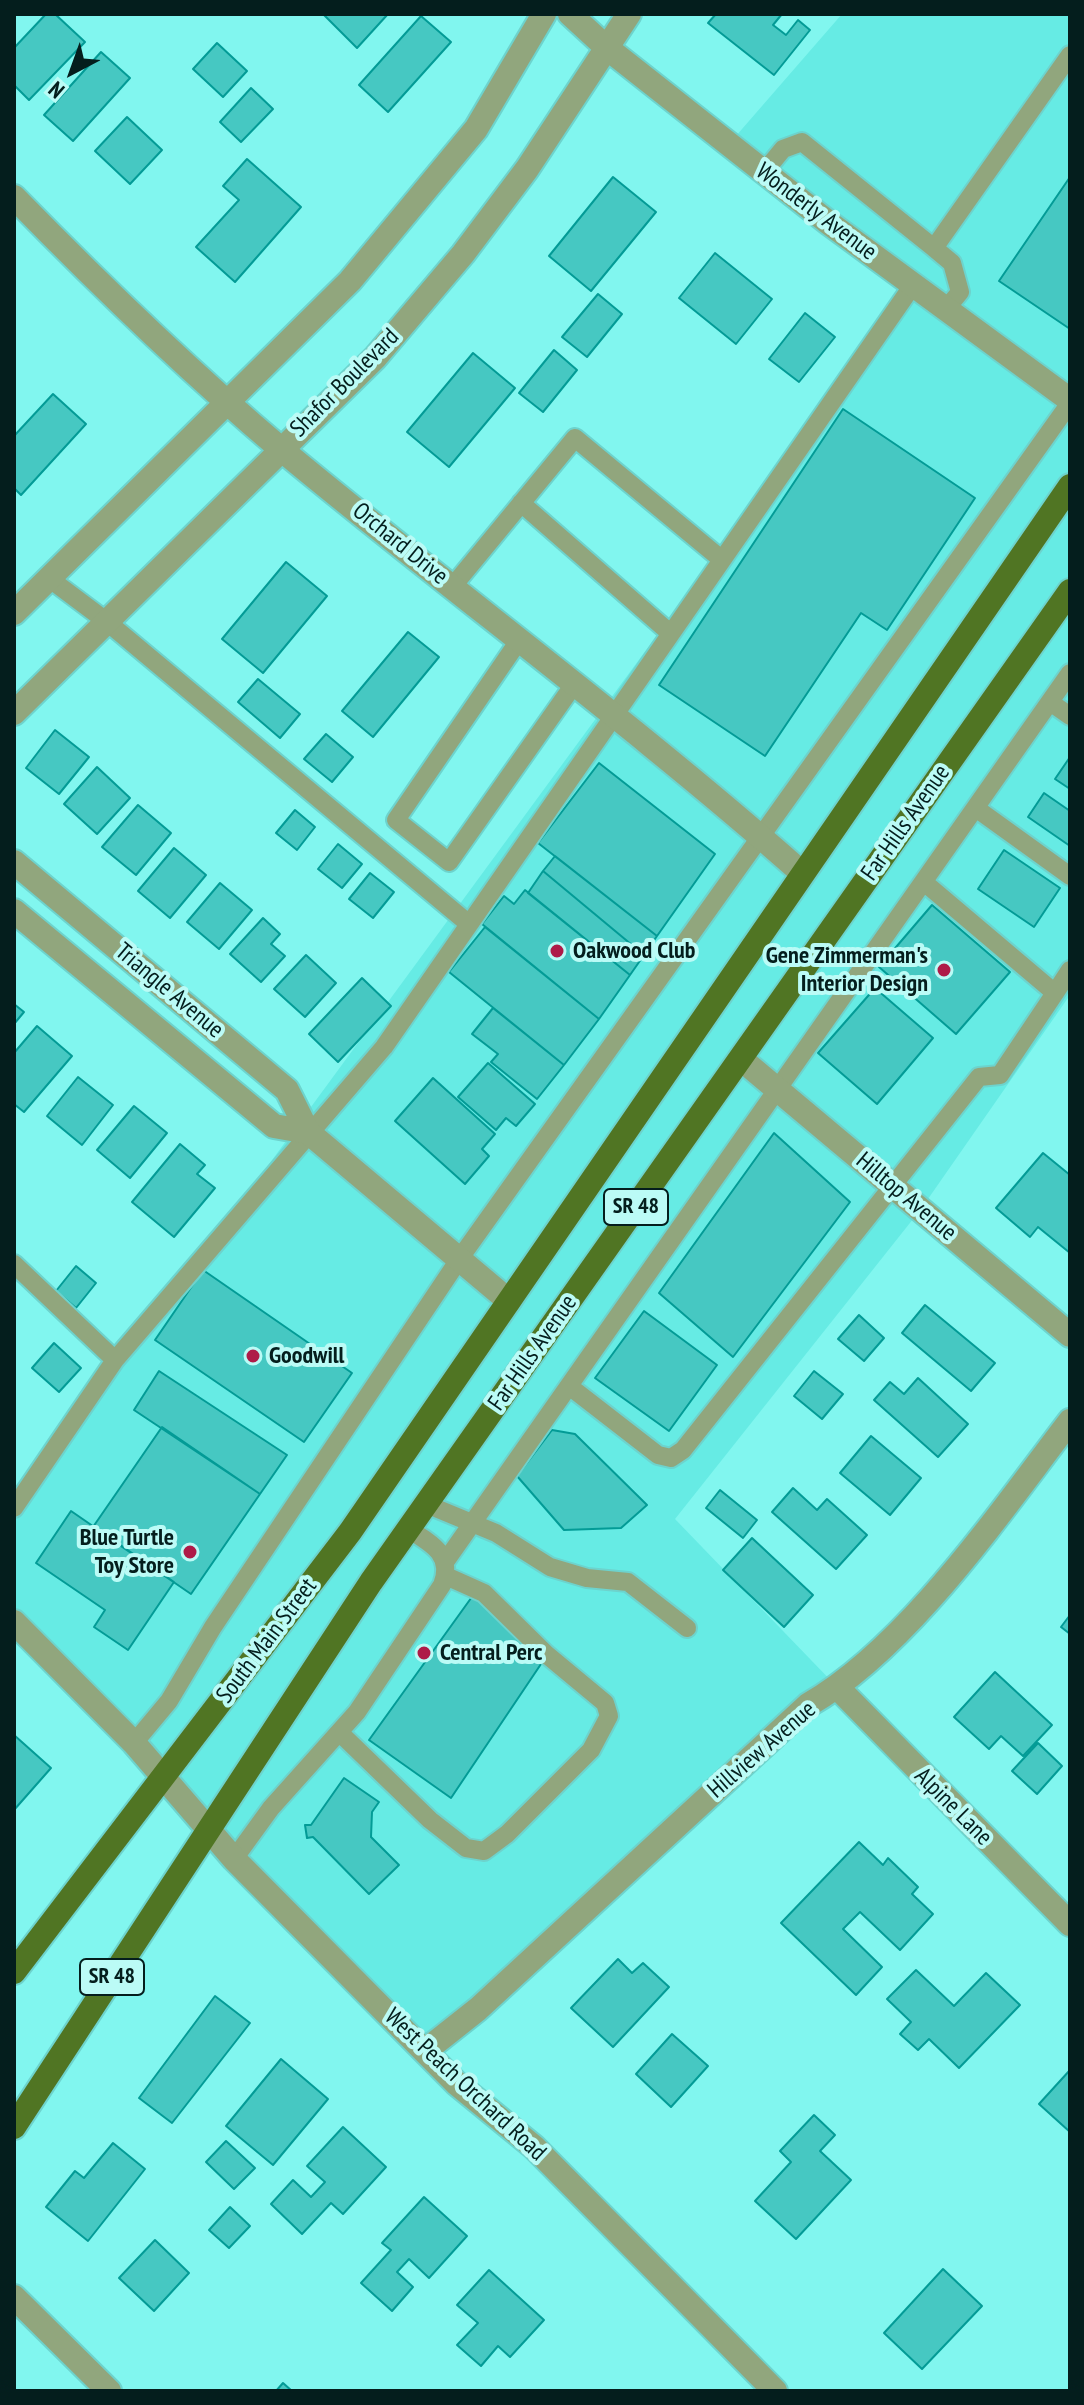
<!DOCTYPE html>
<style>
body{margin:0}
#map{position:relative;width:1084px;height:2405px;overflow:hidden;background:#81f6ef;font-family:"PT Sans Narrow",sans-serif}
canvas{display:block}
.frame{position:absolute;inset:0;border:16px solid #041e1d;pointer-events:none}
.north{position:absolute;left:32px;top:32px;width:80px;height:80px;-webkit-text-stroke:6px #bbfbf6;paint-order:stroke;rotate:221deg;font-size:22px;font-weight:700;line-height:32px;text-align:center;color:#041e1d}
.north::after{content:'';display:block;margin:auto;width:28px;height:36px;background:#041e1d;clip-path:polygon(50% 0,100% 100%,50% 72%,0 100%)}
</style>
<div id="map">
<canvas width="1084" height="2405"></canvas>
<div class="frame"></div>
<div class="north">N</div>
</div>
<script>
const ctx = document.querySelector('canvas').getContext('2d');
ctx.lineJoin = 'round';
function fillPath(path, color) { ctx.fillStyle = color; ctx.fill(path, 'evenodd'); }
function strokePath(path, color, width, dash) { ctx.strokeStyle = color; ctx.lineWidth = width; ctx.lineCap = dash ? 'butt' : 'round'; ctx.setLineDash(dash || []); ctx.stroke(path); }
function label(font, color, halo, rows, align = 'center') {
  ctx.font = font + ' "PT Sans Narrow",sans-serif'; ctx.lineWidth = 8; ctx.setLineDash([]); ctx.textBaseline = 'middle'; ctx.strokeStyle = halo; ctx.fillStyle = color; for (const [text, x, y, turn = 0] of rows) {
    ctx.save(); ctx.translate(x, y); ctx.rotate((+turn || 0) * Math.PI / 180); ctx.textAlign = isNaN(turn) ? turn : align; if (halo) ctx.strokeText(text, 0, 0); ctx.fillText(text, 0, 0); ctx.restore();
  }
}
const built = new Path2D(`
 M842,14H1070V995L921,1209L675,1519L838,1688L425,2051L14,1623V1512L913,286L729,144Z`);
const building = new Path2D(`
 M46,14H55L85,42L29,100L14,85V48Z
 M323,14H388L357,48Z
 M716,14H782L773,25L786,35L798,20L810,30L774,75L708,23Z
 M421,16L451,42L388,112L359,85Z
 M217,43L247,71L223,97L193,69Z
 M101,52L130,78L73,141L44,115Z
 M251,88L273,109L241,142L220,122Z
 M127,117L162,150L130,184L95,151Z
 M247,159L301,207L235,282L196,247L239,200L223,186Z
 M613,177L656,212L591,291L549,256Z
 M1070,177V329L999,281Z
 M715,253L772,299L736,344L679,298Z
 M598,294L622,314L587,357L562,337Z
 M805,313L835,337L799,382L769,359Z
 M554,350L577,370L543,412L519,393Z
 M473,353L515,388L449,467L407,432Z
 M53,394L86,424L21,495L14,488V436Z
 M843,409L975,498L887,630L861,613L765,756L659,685Z
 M286,562L327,596L263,673L222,639Z
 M408,632L439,657L373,737L342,711Z
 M258,679L300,714L280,738L238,702Z
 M55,730L89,757L59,794L26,768Z
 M326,734L353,757L332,782L304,759Z
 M1070,757V789L1055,779Z
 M599,763L715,854L657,936L538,843Z
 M97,767L130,798L97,834L64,804Z
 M1044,793L1070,811V846L1028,817Z
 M138,805L171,833L136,875L102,847Z
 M295,810L315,827L297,850L276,833Z
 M338,844L362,864L342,888L318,869Z
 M174,848L206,875L170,918L138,891Z
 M1004,850L1060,888L1034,927L978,889Z
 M555,856L657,936L644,955L543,871Z
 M543,871L644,955L630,975L528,893Z
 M370,873L394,892L373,918L349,899Z
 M220,883L252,910L219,949L187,922Z
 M525,890L630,975L599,1019L482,924L504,896L514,904Z
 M932,905L1010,972L956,1034L879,967Z
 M263,918L280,934L271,944L285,956L261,982L230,954Z
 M485,927L599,1019L564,1065L449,972Z
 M306,955L336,983L305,1017L274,989Z
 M362,978L391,1006L338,1062L309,1034Z
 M875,988L933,1038L877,1104L818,1053Z
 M14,1004L24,1012L14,1024Z
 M493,1008L564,1065L537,1099L491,1062L498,1054L472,1034Z
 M37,1026L72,1056L24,1112L14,1104V1053Z
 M488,1063L535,1104L516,1126L506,1118L496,1130L458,1097Z
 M78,1077L113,1105L82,1145L47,1116Z
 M433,1078L495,1134L482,1149L489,1156L465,1184L395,1121Z
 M134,1106L167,1133L130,1178L97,1150Z
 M774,1133L850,1202L733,1357L659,1293Z
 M180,1144L205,1165L197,1174L215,1188L174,1237L132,1202Z
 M1043,1153L1070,1175V1253L1038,1227L1030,1237L996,1208Z
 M76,1266L96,1283L76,1308L56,1291Z
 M203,1270L352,1373L304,1442L155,1340Z
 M925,1305L995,1363L971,1391L902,1333Z
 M644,1311L717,1365L669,1431L595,1378Z
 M859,1315L884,1338L864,1361L838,1339Z
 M54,1343L81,1368L59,1392L32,1368Z
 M159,1371L287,1455L260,1494L134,1410Z
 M814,1371L843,1394L822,1419L794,1396Z
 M918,1378L968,1424L938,1457L874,1400L890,1382L904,1394Z
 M162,1427L260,1494L191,1594L93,1527Z
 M552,1430L575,1434L647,1505L621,1528L564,1530L517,1476Z
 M871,1436L921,1478L890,1515L840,1473Z
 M793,1488L817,1510L827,1499L867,1535L836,1569L772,1512Z
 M720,1490L757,1520L743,1538L706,1508Z
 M71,1511L174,1582L128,1650L94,1627L105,1610L36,1563Z
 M752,1538L813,1595L784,1627L723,1570Z
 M474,1594L541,1664L451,1798L369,1740Z
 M1070,1615V1634L1061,1627Z
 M995,1672L1052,1725L1023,1756L1001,1736L989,1749L954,1717Z
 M14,1735L51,1768L14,1810Z
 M1038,1743L1062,1766L1037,1794L1012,1771Z
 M344,1778L379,1802L372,1812L371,1837L399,1865L369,1894L313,1837L307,1838L305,1825H311Z
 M859,1842L883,1865L888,1858L918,1887L912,1894L933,1914L900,1950L860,1912L843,1929L882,1967L856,1995L781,1923Z
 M618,1959L632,1973L643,1963L669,1987L613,2047L571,2008Z
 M916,1970L954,2006L986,1973L1020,2005L959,2068L929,2039L918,2050L900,2034L911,2022L887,1999Z
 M215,1996L250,2023L172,2123L139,2098Z
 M672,2034L708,2066L671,2107L636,2074Z
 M281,2059L328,2099L273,2165L226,2126Z
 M1070,2070V2132L1039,2104Z
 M814,2115L835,2135L820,2151L851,2180L796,2239L755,2201L791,2162L780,2151Z
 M343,2127L386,2167L343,2214L331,2203L302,2234L271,2204L293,2180L311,2197L325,2182L307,2166Z
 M226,2141L255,2168L234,2189L206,2162Z
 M113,2143L145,2169L88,2241L46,2207L75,2171L84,2178Z
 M424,2197L467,2236L429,2278L409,2259L397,2272L413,2287L392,2311L361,2283L391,2250L382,2243Z
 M230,2207L250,2226L229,2248L209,2230Z
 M155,2240L189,2273L154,2311L119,2278Z
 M943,2269L982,2306L922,2369L884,2333Z
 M489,2270L544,2320L510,2357L498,2346L481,2366L457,2345L478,2323L457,2305Z
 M283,2383L292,2391H276Z`);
const lane = new Path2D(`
 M764,172L783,149L802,142L934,248
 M946,309L960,292L952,263L934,248L1070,55
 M521,503L670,633
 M50,579L106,621L469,924
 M453,586L575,438L721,559
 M520,639L396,820L449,862L575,683
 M1050,702L1070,716
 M977,809L1070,876
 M1055,993L1070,970
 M14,1264L115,1360
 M569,1386L658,1455L671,1458L683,1450L979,1077L1000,1075L1055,993L925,883
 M426,1504L496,1533L550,1567L587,1578L628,1582L687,1628
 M14,1508L115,1360L384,1047L913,285
 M445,1562L1070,673
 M340,1733L430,1820L466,1848L484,1851L507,1834L591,1750L609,1716L605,1703L546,1654L484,1593L446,1576
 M134,1743L169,1701L213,1627L460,1258L1070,403
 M234,1859L271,1808L357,1712L442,1585C454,1555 431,1543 408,1529`);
const street = new Path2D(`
 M570,14L607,48L829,223L1070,400
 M14,197C97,282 191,373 282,450C454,593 635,725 802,873
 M14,613L350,281L476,129L544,14
 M14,713L375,358L463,254L527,169L629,14
 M14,862L287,1090L308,1132L509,1301
 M14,911L274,1126L308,1132
 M741,1059L1070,1335
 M14,1622L134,1743L234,1859L457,2084L534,2147L775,2391
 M838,1688L1070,1924
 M425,2051L478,2009L808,1705C908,1648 1000,1512 1070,1421
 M14,2297L109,2391`);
const primary = new Path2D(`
 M14,1972L350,1532L1070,486
 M14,2127L371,1582L1070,591`);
const markers = [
 [557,951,8,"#ae1b48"],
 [944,970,8,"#ae1b48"],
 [253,1356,8,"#ae1b48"],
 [190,1552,8,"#ae1b48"],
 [424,1653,8,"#ae1b48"]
];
const shields = [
 [636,1207,64],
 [112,1977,64]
];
const shieldNames = [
 ["SR 48",636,1207],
 ["SR 48",112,1977]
];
const streetNames = [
 ["Wonderly Avenue",816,212,37],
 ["Shafor Boulevard",345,383,-45],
 ["Orchard Drive",400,544,39],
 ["Far Hills Avenue",906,823,-55],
 ["Triangle Avenue",169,991,40],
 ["Hilltop Avenue",906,1197,40],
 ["Far Hills Avenue",533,1353,-55],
 ["South Main Street",267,1641,-53],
 ["Hillview Avenue",762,1750,-41],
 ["Alpine Lane",953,1807,45],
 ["West Peach Orchard Road",465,2085,43]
];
const poiNames = [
 ["Oakwood Club",573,951],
 ["Gene Zimmerman's",928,956,"right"],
 ["Interior Design",928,984,"right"],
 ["Goodwill",269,1356],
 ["Blue Turtle",174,1538,"right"],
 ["Toy Store",174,1566,"right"],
 ["Central Perc",440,1653]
];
fillPath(built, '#66ebe4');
fillPath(building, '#46c8c2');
strokePath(building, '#039b96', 2);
strokePath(lane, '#6dd3cd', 22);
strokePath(street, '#6dd3cd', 28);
strokePath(primary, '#6dd3cd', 28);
strokePath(lane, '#91a67d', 18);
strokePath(street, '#91a67d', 24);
strokePath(primary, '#507523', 24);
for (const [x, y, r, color] of markers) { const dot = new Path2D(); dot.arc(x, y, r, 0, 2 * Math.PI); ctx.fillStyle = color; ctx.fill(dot); strokePath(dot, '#bbfbf6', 3); }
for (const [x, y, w] of shields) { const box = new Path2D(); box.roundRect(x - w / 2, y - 18, w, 36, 6); ctx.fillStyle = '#bbfbf6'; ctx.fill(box); strokePath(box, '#041e1d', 2); }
label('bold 22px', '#041e1d', null, shieldNames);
label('24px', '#041e1d', '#bbfbf6', streetNames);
label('bold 24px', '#041e1d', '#bbfbf6', poiNames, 'left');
</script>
